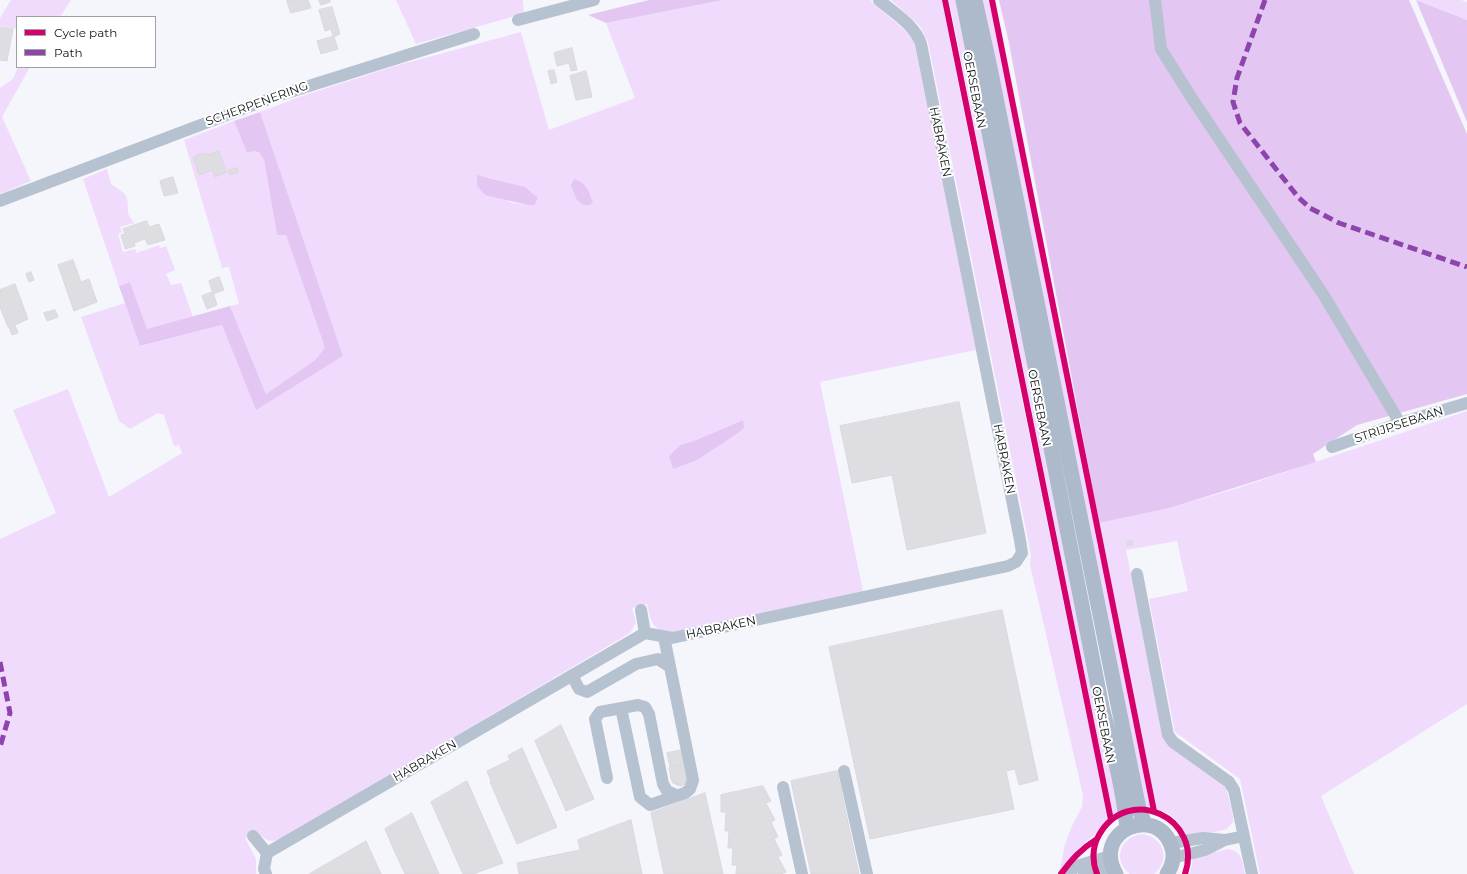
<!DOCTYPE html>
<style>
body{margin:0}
#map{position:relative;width:1467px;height:874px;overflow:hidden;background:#f5f6fb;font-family:Montserrat,sans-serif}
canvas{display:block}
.legend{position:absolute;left:16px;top:16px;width:140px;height:52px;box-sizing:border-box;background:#fff;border:1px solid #a0a1a3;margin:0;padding:5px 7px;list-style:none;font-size:12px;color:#121418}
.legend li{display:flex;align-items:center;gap:8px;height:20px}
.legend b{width:20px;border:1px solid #a0a1a3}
</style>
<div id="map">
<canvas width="1467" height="874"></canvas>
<ul class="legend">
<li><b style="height:5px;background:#d6006c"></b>Cycle path</li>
<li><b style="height:5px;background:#8e44ad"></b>Path</li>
</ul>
</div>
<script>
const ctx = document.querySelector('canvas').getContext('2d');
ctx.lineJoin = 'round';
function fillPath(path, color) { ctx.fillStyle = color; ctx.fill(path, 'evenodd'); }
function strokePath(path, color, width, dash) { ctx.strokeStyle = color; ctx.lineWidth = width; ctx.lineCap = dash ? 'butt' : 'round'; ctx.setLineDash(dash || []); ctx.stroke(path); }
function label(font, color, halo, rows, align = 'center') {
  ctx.font = font + ' Montserrat,sans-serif'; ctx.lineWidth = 4; ctx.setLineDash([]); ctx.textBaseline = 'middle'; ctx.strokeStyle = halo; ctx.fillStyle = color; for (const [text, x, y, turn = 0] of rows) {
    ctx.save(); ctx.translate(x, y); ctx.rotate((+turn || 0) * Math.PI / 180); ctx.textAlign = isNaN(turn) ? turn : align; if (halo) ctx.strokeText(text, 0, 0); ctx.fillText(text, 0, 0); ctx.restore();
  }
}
const green = new Path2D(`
 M11,0H71L60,17H17V29L0,26V18Z
 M396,0H523L524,12L508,18L416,44Z
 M723,0H870L908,33L912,37L915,45L976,350L820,382L863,591L668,633C652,630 650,618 647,604L632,608L636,622L630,633L281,839C270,843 265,840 257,832L245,838L256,859V874H0V539L56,513L13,410L68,389L109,497L182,453L179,445L174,446L164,415L158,413L130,429L119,421L81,317L125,303L141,346L222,325L256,409L343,356L260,112L302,96L395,66L521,32L549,130L635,98L606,23ZM487,177L524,187L534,205H528L509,202ZM743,420L738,433L673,468L669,456L680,445L696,440Z
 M891,0H942L990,243L1100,780L1107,816C1103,830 1091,837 1081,846C1073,853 1067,862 1060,870L1065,844L1072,826L1082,807L1083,795L1030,565L1031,555L928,42L920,26Z
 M949,0H959L1123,810L1113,815Z
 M979,0H989L1151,807L1143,806Z
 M1416,0H1461L1467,2V20Z
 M18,67H30L2,117L31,181L0,194V88L13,79Z
 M234,121L247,153L254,151L260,153L264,160L277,235L286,234L323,342L324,349L315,360L266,394L230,306L239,304L229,267L222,268L184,140Z
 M107,169L111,184C128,195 128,195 128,214L134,223L120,227L122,232L118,234L123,252L135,249L137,253L159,245L160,248L166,246L175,270L166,274L171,285L181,283L193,317L147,330L130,282L119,286L83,179Z
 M1467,411V704L1321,796L1354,874H1260L1240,779L1175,732L1149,599L1188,591L1177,541L1126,550L1162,727L1226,788L1233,816V822L1227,829L1188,838C1182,824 1172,813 1157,809L1099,523L1170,508L1238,488Z
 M1142,834C1163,837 1172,860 1154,874H1130C1112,860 1120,837 1142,834Z
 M1229,849C1243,852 1242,862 1245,874H1190L1193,857Z`);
const forest = new Path2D(`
 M649,0H723L606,23L588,15Z
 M999,0H1409L1467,134V394L1357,425L1313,454L1316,462L1170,508L1099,523L1009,43Z
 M1416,0L1467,20V122Z
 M260,112L343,356L256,410L222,325L140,346L119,286L130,282L147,329L230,306L266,394L315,360L324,349L323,342L286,235H277L264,160L260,153L254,151L247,153L234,121Z
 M477,175L525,187L538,198L534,205H528L485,195L477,186Z
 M574,179C587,183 588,191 593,202L590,205H584L577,200L571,186Z
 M743,420L744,428L738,433L697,460L673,469L669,456L680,445L696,440Z`);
const building = new Path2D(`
 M287,0H308L311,8L291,13Z
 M319,0H330V2L321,5Z
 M332,7L340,34L334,37L338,49L321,54L317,41L333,36L331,29L325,31L319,10Z
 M0,27L13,29L7,61L0,60Z
 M572,48L577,70L571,71L569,63L557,66L554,53Z
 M554,70L557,82L551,84L548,71Z
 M586,71L592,97L576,100L570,76Z
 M219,151L226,172L215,177L212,170L199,175L193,158L199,154L201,155L206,153L207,155Z
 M237,168L238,172L230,175L228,171Z
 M173,177L178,193L164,196L160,181Z
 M147,221L149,227L159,224L165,240L148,245L145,239L134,243L135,246L125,249L121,235L125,234L123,229Z
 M73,260L81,282L89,279L97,302L74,311L58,265Z
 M31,272L34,280L29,282L26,274Z
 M219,277L224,290L213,294L209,281Z
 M15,284L28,319L15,325L18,333L12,335L9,327H8L0,307V290Z
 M213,292L217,305L207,309L202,296Z
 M55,310L58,317L47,321L44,313Z
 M959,402L986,533L907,550L892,475L852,483L840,426Z
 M1132,541L1133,545L1128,546L1127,542Z
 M1002,610L1038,780L1019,785L1015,769L1006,771L1014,809L870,839L829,647Z
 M561,725L594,799L566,811L535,741Z
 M522,748L557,827L517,844L490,782L491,781L487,771L510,760L508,756Z
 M683,750L686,764L670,767L667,753Z
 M685,764L687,780L685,784L681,786L677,785L673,783L671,779L669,768Z
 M837,771L859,874H811L791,781Z
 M467,781L503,863L473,874H463L431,802Z
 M763,786L771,801L766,803L775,820L771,822L778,837L774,839L782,855L778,857L786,872L781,874H736L737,865H732L733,848H728L729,831H725L726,812H721V795Z
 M705,793L723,874H664L651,813Z
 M412,813L439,874H405L393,848L385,829Z
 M631,820L642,874H519L517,863L580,850L578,840Z
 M366,841L381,874H309L364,842Z`);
const minor = new Path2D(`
 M1155,0L1161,49L1191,97L1323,294L1400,423
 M518,20L594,0
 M0,201L277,96L474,34
 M1332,447L1400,423L1467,403
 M1137,574L1168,735L1173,742L1229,782L1234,790L1252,874
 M641,610L645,633
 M572,675L579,689L587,692L636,664L658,659L670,667
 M621,708L640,797L650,805L685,793L690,789L693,780L664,637
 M844,771L867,874
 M607,778L595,719L600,712L638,705L645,707L649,714L663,784L667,791L676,795
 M783,787L802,874
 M253,836L267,853
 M1171,843L1203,838L1225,840
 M1173,858L1205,850L1225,840L1244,836
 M266,874L264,869L267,853L645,633L672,638L1008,566L1016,562L1022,553L1020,540L921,44C915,25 894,13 879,0
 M1064,874L1080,865L1110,856
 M1084,874L1112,867`);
const major = new Path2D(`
 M963,0L1102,707C1112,747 1123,787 1127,828
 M975,0L989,63L1139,809L1145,824
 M1116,874C1091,831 1156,804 1171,845C1175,855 1173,865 1167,874`);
const quiet = new Path2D(`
 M1265,0L1237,78L1233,102L1240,123L1298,197L1310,208L1339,223L1467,267
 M0,662L10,713L0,747`);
const cycleway = new Path2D(`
 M945,0L1111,820
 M992,0L1154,811
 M1061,874C1072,859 1081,849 1097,839
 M1097,874C1092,862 1092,847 1099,835C1128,783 1204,818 1185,874`);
const streetNames = [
 ["OERSEBAAN",974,90,79],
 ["SCHERPENERING",257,104,-20],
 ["HABRAKEN",940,142,79],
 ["OERSEBAAN",1039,408,79],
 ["STRIJPSEBAAN",1399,425,-18],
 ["HABRAKEN",1004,459,79],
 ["HABRAKEN",721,628,-12],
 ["OERSEBAAN",1103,725,79],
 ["HABRAKEN",425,761,-30]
];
fillPath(green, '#f0dbfd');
fillPath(forest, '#e3c7f2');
fillPath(building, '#dedee2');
strokePath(building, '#d8d8dd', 1);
strokePath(minor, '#b7c2d1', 12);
strokePath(major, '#acbacb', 15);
strokePath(quiet, '#8e44ad', 5, [10, 5]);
strokePath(cycleway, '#d6006c', 6);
label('12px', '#121418', '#fff', streetNames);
</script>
